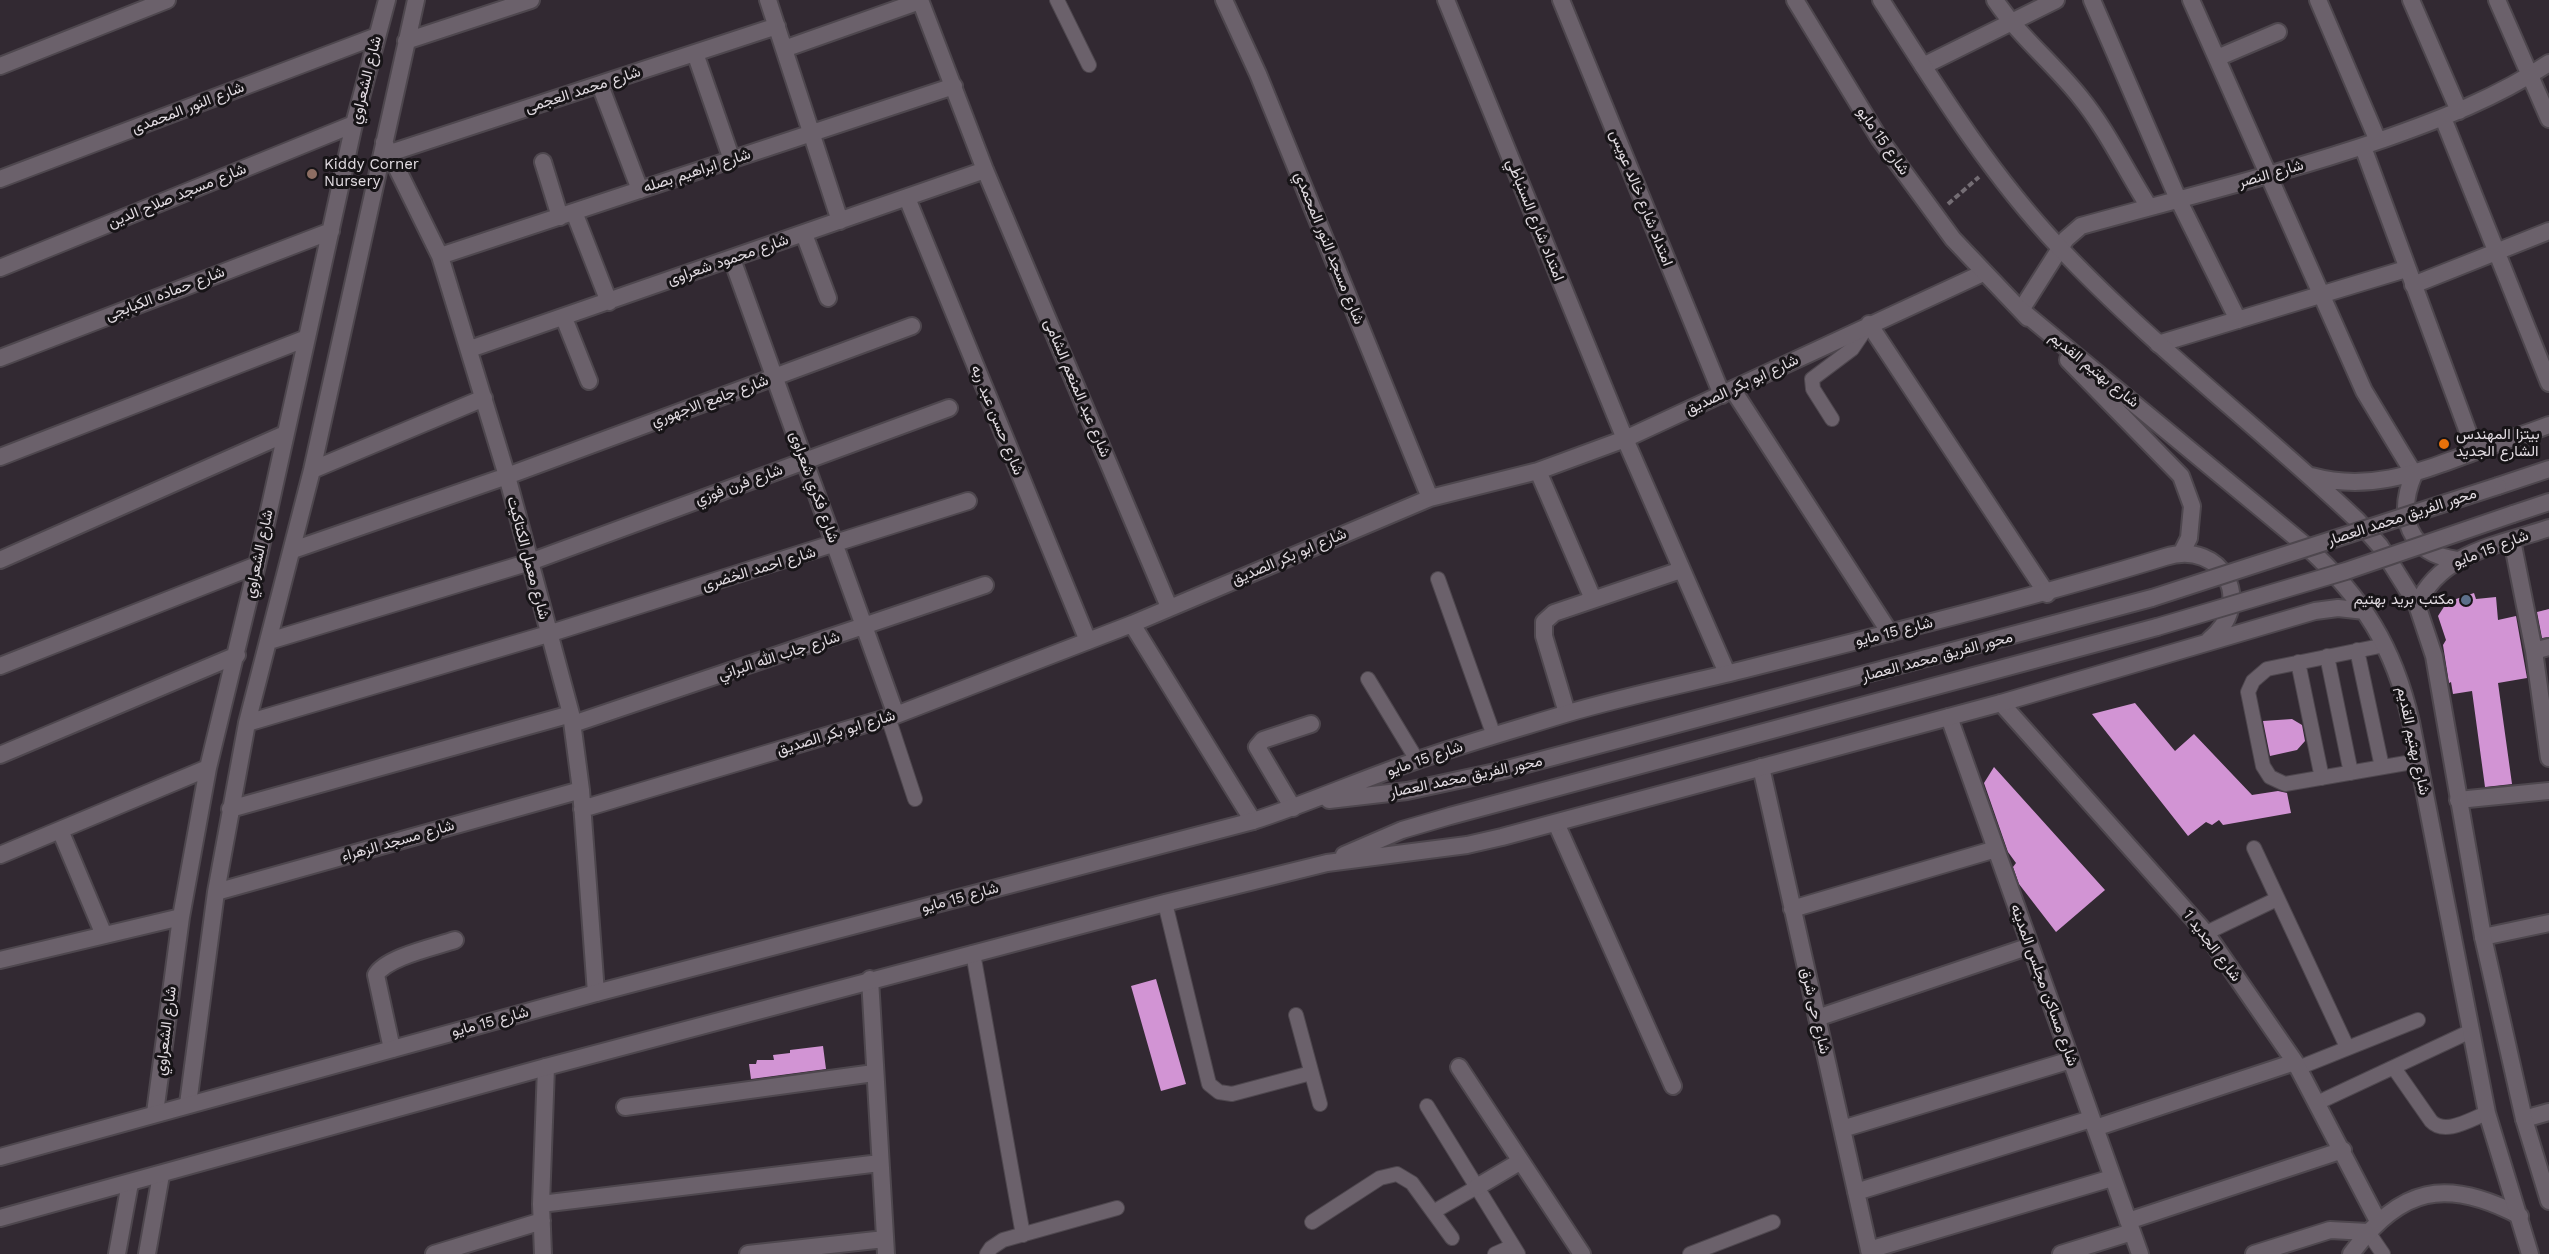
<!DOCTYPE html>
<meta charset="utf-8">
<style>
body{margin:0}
canvas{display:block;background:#322932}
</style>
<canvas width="2549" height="1254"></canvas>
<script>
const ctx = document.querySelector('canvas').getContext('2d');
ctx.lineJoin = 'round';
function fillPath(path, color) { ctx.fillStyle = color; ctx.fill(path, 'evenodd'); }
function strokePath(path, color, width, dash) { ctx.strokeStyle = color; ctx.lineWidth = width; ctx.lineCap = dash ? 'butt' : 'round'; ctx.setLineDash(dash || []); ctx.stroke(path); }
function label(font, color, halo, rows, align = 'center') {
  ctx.font = font + ' "Work Sans",Vazirmatn,sans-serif'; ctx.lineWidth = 6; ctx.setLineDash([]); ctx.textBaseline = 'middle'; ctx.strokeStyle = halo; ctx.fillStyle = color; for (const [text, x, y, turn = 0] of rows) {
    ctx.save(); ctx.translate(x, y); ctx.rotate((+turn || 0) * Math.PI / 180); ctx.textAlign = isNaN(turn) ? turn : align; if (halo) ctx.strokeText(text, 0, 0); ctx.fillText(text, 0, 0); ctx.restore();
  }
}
const building = new Path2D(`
 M2474,593L2476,599L2496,597L2498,620L2516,616L2527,678L2498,683L2512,784L2485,787L2472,691L2453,694L2451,682L2449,683L2443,645L2446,640L2438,616L2447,602Z
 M2549,609V637L2542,638L2537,612Z
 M2135,703L2175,751L2194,734L2252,795L2278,791L2287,793L2291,813L2223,825L2219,820L2212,825L2206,822L2188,836L2092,714Z
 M2292,719L2302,725L2305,741L2297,750L2270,756L2263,721Z
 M1994,767L2105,890L2056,932L2019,884L2013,867L2016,863L2008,852L1984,783Z
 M1156,979L1186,1084L1161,1091L1131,986Z
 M823,1046L826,1069L751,1079L749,1064H756L757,1060H774L773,1055L790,1053V1050Z`);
const path = new Path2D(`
 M1948,204L1979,177`);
const service = new Path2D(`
 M1057,0L1089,65
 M1832,419L1813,389L1812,379L1852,349L1869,324
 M1438,579L1494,736
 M2385,645L2267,669L2253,681L2248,692L2263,766L2270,777L2285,784L2418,761
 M2357,650L2382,767
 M2327,656L2351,773
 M2298,662L2322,778
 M1368,679L1417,760
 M888,717L915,799
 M2254,848L2347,1047
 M1165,903L1209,1084L1219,1092L1232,1094L1311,1073
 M2206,933L2277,899
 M973,953L1023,1235
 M1296,1015L1320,1104
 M2298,1068L2418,1020
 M2394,1068L2431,1121C2445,1136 2471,1119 2487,1113
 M2317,1103L2471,1031
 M1427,1106L1518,1254
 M1433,1212L1477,1187
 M1312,1222L1380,1178L1397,1174L1412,1183L1452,1238
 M2368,1232L2383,1254
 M987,1254L991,1248L1003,1240L1117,1208
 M1495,1254L1513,1246
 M1690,1254L1773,1222`);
const minor = new Path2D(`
 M768,0L840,221
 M920,0L985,170L1169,607
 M1224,0L1258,74L1430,498
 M1446,0L1625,439L1727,673
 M1561,0L1722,395
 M1995,0C2019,36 2053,63 2080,97C2107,130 2126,171 2149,207
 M2092,0L2178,199L2238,320
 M2191,0L2364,391L2414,474
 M2318,0L2378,141
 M2411,0L2459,111
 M2497,0L2549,119
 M406,41L531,0
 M784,49L920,1
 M695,53L732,160
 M2217,58L2278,32
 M0,66L167,0
 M1923,66L2056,0
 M600,85L640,190
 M2443,118L2549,383
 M384,142L440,256L507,476L571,714L581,790L596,993
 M2363,147L2475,451
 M390,153L777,26
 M543,162L560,217
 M0,179L377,36
 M907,198L1088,641
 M574,212L609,302
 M804,234L828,298
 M440,256L954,86
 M732,259L896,715
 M0,268L354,124
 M2413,285L2549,231
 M2021,310L2066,239L2081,226C2182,198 2285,173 2384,139C2441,119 2498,97 2549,63
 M564,318L589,381
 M1869,324L2047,594
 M2158,344L2406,269
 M470,349L985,170
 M0,358L331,231
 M1733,390L1890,633
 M0,457L307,338
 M312,470L484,398
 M1538,471L1593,599
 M2512,540L2534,651L2549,758
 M293,550L507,476L912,326
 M0,560L285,434
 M1132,624L1253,821
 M269,641L530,562L949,408
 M2534,651L2549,647
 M0,666L257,565
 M2001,703L2206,933L2295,1062L2378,1221
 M1567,713L1544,636V622L1554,613L1681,570
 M1949,717L2140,1254
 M247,723L548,634L968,501
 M573,724L985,585
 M0,755L237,655
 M1761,767L1870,1254
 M2458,800L2549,791
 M1293,808L1257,747L1263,740L1311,724
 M230,809L571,714
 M582,809L896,715L1132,624L1430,498L1538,471L1625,439L1983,273
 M1556,823L1673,1086
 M60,830L104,935
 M0,855L208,768
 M216,892L581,790
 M1792,909L1996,849
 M2483,937L2549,923
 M0,960L181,917
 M870,979L886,1254
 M1817,1018L2030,946
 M392,1049L376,975C386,957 435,947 455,940
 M1459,1067L1582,1254
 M188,1104L216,892L247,723L312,470L416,0
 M625,1107L874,1073
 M155,1113L181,917L208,768L257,565L354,124L387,0
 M2524,1119L2549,1112
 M2095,1128L2295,1062
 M1842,1129L2071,1060
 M1477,1187L1521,1161
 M1856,1192L2091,1119
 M541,1204L880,1163
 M2128,1221L2343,1150
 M1869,1250L2112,1178
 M117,1254L130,1183
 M147,1254L161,1175
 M434,1254L542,1221
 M543,1254L541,1204L546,1067
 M748,1254L885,1239
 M2061,1254L2132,1232
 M2254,1254L2330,1230L2368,1232
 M2351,1254C2400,1187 2446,1177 2520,1216`);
const secondary = new Path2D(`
 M1795,0L1879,138L1953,239L2028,318
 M1881,0C1935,85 1989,173 2059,247C2151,345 2259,427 2357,520L2380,546L2417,605L2434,656L2483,937L2524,1119L2549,1201
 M2021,310L2306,546C2363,598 2394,647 2411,722L2487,1113L2530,1254
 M2068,360L2181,476L2192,506L2189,538L2182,552
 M2414,474C2396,516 2408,553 2457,560
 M2311,476C2369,492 2417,473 2471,453C2497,443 2523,435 2549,425
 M2498,486L2549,469
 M2513,514L2549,502
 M2417,605C2441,552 2499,545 2549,528
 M1329,800L1407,791L1500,771L2152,598
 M1344,855L1402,830L1450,816L2157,627
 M0,1157L596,993L1253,821C1309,803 1362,779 1418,760C1466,743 1516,729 1565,714C1619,698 1675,686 1730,673C1876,636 2022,601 2165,557C2223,539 2256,603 2209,640
 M0,1218L546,1067L1165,903L1327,863L1467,845L1502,837L2001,703L2315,611L2338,608L2365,611`);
const secondaryBridge = new Path2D(`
 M2152,598L2498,486
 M2157,627L2346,571L2513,514`);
const markers = [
 [312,174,6,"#8d6e63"],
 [2444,444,6,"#e8710a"],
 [2466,600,6,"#5c6f8a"]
];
const streetNames = [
 ["شارع الشعراوي",366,80,-76],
 ["شارع محمد العجمى",583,90,-18],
 ["شارع النور المحمدى",188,108,-21],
 ["شارع 15 مايو",1883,141,55],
 ["شارع ابراهيم بصله",697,171,-18],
 ["شارع النصر",2271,174,-16],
 ["شارع مسجد صلاح الدين",177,196,-22],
 ["امتداد شارع خالد عويس",1641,198,68],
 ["امتداد شارع السنباطي",1535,220,68],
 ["شارع مسجد النور المحمدي",1329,248,68],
 ["شارع محمود شعراوى",728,260,-19],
 ["شارع حماده الكبابجى",165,294,-21],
 ["شارع بهتيم القديم",2094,370,39],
 ["شارع ابو بكر الصديق",1742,385,-25],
 ["شارع عبد المنعم الشامى",1077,388,67],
 ["شارع جامع الاجهوري",710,401,-20],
 ["شارع حسن عبد ربه",997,420,68],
 ["شارع فرن فوزي",739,485,-20],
 ["شارع فكري شعراوى",814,487,70],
 ["محور الفريق محمد العصار",2402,517,-18],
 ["شارع 15 مايو",2491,549,-21],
 ["شارع الشعراوي",259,554,-78],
 ["شارع ابو بكر الصديق",1289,557,-23],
 ["شارع معمل الكتاكيت",528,558,75],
 ["شارع احمد الخضرى",759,569,-17],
 ["شارع 15 مايو",1894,632,-14],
 ["شارع جاب الله البراني",779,656,-18],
 ["محور الفريق محمد العصار",1937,657,-15],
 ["شارع ابو بكر الصديق",836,733,-17],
 ["شارع بهتيم القديم",2413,741,78],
 ["شارع 15 مايو",1425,759,-19],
 ["محور الفريق محمد العصار",1466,777,-12],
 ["شارع مسجد الزهراء",398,841,-16],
 ["شارع 15 مايو",960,898,-15],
 ["شارع الجديد 1",2212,946,53],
 ["شارع مساكن مجلس المدينه",2044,985,70],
 ["شارع حى شرق",1815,1011,77],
 ["شارع 15 مايو",490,1022,-15],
 ["شارع الشعراوي",166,1031,-83]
];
const poiNames = [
 ["Kiddy Corner",324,165],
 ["Nursery",324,182],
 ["بيتزا المهندس",2456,435],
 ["الشارع الجديد",2456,452],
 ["مكتب بريد بهتيم",2454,600,"right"]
];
fillPath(building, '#d294d4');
strokePath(service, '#4e474e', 16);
strokePath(minor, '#4e474e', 20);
strokePath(secondary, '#4e474e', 20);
strokePath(path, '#746d74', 4, [6, 3]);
strokePath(service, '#6b616b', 14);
strokePath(minor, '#6b616b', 16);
strokePath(secondary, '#6b616b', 16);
strokePath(secondaryBridge, '#4e474e', 20, []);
strokePath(secondaryBridge, '#6b616b', 16);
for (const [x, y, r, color] of markers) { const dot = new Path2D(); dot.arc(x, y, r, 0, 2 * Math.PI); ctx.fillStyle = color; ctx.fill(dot); strokePath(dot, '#171417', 2); }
label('15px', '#e2dce2', '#171417', streetNames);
label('15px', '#e2dce2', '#171417', poiNames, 'left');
</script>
